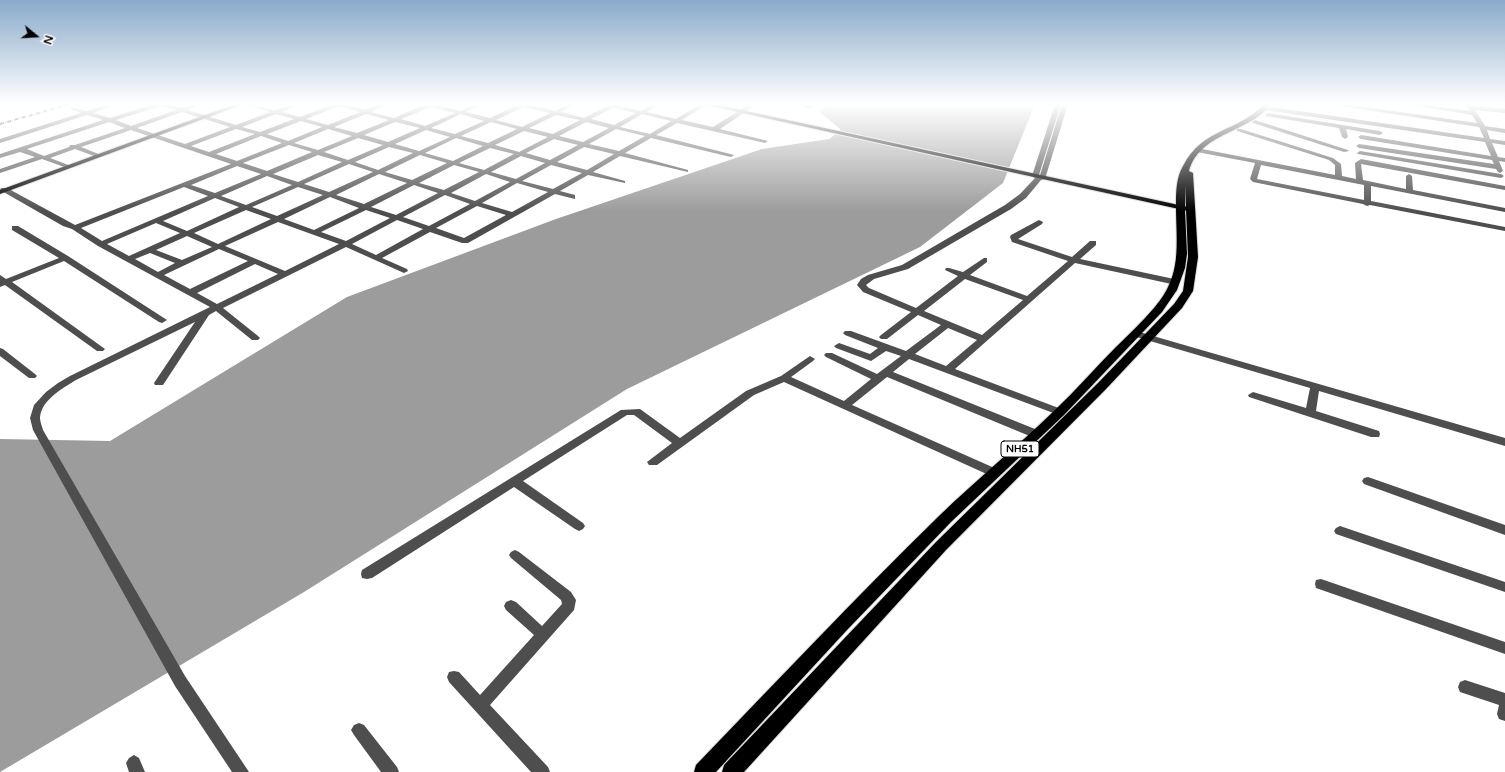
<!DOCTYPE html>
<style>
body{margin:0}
#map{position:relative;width:1505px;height:772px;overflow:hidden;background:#fff;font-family:"Varela Round",sans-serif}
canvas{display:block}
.north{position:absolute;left:16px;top:16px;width:40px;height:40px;-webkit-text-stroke:3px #fff;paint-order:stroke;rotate:108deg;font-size:11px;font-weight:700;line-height:16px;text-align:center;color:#000}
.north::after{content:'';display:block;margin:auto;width:14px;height:18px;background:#000;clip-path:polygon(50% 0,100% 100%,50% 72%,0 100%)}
</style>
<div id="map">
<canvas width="1505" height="772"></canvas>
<div class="north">N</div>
</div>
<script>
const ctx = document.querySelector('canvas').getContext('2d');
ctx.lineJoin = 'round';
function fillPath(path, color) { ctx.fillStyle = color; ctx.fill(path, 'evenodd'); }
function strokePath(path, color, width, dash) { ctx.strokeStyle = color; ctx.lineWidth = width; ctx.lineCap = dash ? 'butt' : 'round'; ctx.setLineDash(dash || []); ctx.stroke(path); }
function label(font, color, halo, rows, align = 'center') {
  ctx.font = font + ' "Varela Round",sans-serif'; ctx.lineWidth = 3; ctx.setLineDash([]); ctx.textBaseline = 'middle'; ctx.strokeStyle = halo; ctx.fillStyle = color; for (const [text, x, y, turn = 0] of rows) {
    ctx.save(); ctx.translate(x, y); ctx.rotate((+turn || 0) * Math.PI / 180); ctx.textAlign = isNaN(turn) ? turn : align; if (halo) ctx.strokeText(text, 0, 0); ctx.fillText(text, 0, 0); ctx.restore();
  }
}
const water = new Path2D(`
 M829,104H1035L1003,183L920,247L627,389L304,592L0,772V439L110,441L347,297L556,219L762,149L829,139L841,130L819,111Z`);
const minor = new Path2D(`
 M107,104H117L93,113L110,118L153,104H169L182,108L194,104H203L188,110L236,125L270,112L245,104C256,104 264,109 274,110C280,110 290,104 300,104L282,112L300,117L333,104H344L365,110L379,104H388L371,112L394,118L425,104H436L460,111L475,104H483L466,112L490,118L517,105L516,104H528L555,111L568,104H576L561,112L584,118L607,106V104H619L618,105L641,111L652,104H660L647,112L676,119L700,104H708L682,120L713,127L750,104H757L720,129L768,141L765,143L677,123L656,135L734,155L731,157L651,138L625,153L688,170V172L620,156L593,172L625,181V183L588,175L560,191L575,195V199L555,194L468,243H462L430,232L382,258L407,269L408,271L404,273L346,247L223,308L258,336L260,338L258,340H252L216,311L209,315L163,385H155L154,383L195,322L76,380C63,388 41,400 40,418C40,422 42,426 43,430L185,676L249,772H232L175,686L33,430L30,418L34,405L46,392L58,383L70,376L210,307L98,246L72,229L63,226L0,190L1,188H7L75,225L231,164L131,130L81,147L101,155V157H97L75,149L50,158L71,166V168H67L42,159L0,173V169L35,157L20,152L0,158V154L103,120L87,115L0,143V139L81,113L71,109V107L87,111ZM161,106L176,110L131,126L116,120ZM339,106L360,112L328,125L306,119ZM431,107L455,113L425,126L401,119ZM524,107L550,113L522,127L496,120ZM613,108L636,113L614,125L591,119ZM182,112L230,127L185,144L137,128ZM276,114L294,119L260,132L242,127ZM366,114L389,120L357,133L334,127ZM461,114L484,121L455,134L431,128ZM642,114L671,121L650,134L620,127ZM556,115L580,120L553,134L529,128ZM301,121L322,127L288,141L267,134ZM109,122L125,128L75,145H70L69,147L44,156L27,149ZM395,122L420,128L388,142L364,135ZM491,122L517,129L488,143L461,136ZM586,122L609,128L583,142L559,136ZM236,129L255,134L209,152L191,146ZM328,129L352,136L318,150L294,143ZM616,129L645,136L619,151L589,144ZM426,130L450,137L419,151L395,144ZM524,131L548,137L519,152L495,145ZM261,136L282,143L237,161L216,154ZM358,138L383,145L348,160L324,152ZM456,138L483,146L453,161L425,153ZM554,139L578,145L550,160L526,153ZM289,145L312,152L267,171L243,163ZM389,147L413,153L378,170L355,162ZM584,147L614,154L587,170L557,162ZM490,148L514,154L484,170L459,163ZM318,155L342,162L298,182L273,174ZM420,155L447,163L412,180L385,172ZM521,156L545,163L516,179L491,172ZM349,164L373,172L329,192L304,184ZM454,165L479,172L444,190L419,183ZM551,165L582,173L553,189L522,181ZM237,166L261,174L215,193L191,185ZM379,174L407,183L364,204L336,195ZM486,174L510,182L475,201L451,193ZM267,176L292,185L246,205L221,196ZM517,183L548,192L512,212L482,203ZM414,185L438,193L396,215L371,207ZM184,187L208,196L102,241L81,228ZM298,187L323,195L277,216L252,207ZM445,195L470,204L429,226L403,217ZM330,197L359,208L314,230L284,219ZM215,198L239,207L187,231L163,221ZM477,206L506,215L464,238L436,228ZM246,210L271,219L218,244L194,233ZM366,210L390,218L346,241L321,232ZM397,220L423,229L376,255L352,244ZM278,222L339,244L285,271L225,246ZM156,223L180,233L129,256L107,244ZM187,236L212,247L182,260L156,250ZM219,249L248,261L190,289L164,275ZM150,253L175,263L158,272L135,259ZM255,264L278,274L217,304L197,293Z
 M795,104H807L814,107L811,109Z
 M1055,104H1061L1039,175H1040L1062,104H1068L1045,179L1041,180L1026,198L1011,209L908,269L874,279L866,285L869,288L916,308L958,276L945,270L946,268H949L963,272L984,258H987V262L970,275L1027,296L1068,261L1012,242L1010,237L1011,235L1039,220L1043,222L1042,224L1018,239L1072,257L1090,241H1096V245L1080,259L1179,280L1180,282L1176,285L1075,263L955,369L1064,410L1065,412L1064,414H1056L909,359L893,372L1040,431L1041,434L1040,437H1032L887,377L852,405L999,470L1001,473L999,476H991L784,382L754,395L657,465H649L647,462L672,443L634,415H627L523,481L583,523L585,526L583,529L579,531L575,529L514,487L372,578L367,579L362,578L361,574L362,570L621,410L640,409L680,438L746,391L781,376L810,356L815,359L813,361L791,377L844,401L871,379L826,357L824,355L826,353H832L877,374L901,356L886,351L871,361L836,348L834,346L839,343L870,354L878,348L845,335L843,333L845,331H851L906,351L941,325L918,315L887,339H881L879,337L881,335L911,312L863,292L857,285L861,279L868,275L902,265L1005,205L1020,194L1035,178L1032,176ZM965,279L1023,300L982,335L924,311ZM948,328L977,340L946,366L915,354Z
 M1327,104H1344L1477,123L1472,115L1405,104H1421L1470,111L1465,104H1471L1472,106L1505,109V113L1475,110L1485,126L1505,129V133L1487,130L1490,139L1505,141V145L1492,143L1498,157L1505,158V162L1499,161L1503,171L1500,173L1498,172L1496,169L1359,148L1356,146L1359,144L1494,164L1492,160L1361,139L1358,137L1361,135L1491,156L1485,142L1265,110L1262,108L1265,106L1484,138L1479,127Z
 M1268,113L1380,131L1383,133L1380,135L1346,129L1348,137L1345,139L1342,137L1339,128L1266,116L1265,115Z
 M1255,120L1348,150L1349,151L1344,152L1253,123L1252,122Z
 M1237,129H1241L1333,158L1341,164L1342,176L1356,179L1355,163L1361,159L1505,186V190L1361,164L1363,180L1406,189V176L1409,174L1412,176L1413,190L1505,208V212L1371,186V201L1505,227V231L1370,205L1367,206L1363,204L1253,182L1250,179L1255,163L1197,152L1194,150L1197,148L1335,175V165L1329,160L1237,131ZM1261,165L1364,185V200L1257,179Z
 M1360,151L1501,174L1504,176L1501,178L1358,154L1357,153Z
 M12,226H18L68,256L167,320L162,323L159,322L64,261L12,282L105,349L103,351H97L5,285L0,287V275L6,279L59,258L12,230Z
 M1136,331L1505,438V446L1319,391L1316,411L1379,431L1380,434L1379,437H1371L1249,397L1248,395L1253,392L1306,408L1310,388L1133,336L1131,334Z
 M0,348L3,349L35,374L37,376L35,378H29L0,356Z
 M1368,477L1505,525V535L1364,484L1362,481L1364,478Z
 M1340,526L1505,582V592L1336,534L1334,531L1336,528Z
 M515,550L519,552L571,592L576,600L574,610L490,705L548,767L550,772H531L449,682L447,677L449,672L454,671L459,672L480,695L534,635L506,610L504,606L506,602L511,600L516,602L542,626L562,604L561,600L511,558L509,555L511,552Z
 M1321,579L1505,642V654L1316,588L1315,584L1316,580Z
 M1465,680L1505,693V721L1499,719L1497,714L1499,705L1460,692L1458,687L1460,682Z
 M359,723L364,725L397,767L399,772H381L354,735L351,730L354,725Z
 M134,755L139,758L145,772H129L126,763L129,758Z`);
const major = new Path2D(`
 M235,104H244L0,194V190Z
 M702,104H714L1188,207L1192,209L1188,211Z`);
const highway = new Path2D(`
 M1264,104H1271C1250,133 1200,132 1189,171L1193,173L1198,257L1193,291L1182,308L1106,389L946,550L744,772H722L724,765L936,542L1098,383L1174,304L1183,291L1188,257L1185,185V210L1187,254L1185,268L1177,290L1162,312L1064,415L951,522L847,630L716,772H694L696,765C777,681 856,597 939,516C977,479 1018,446 1056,409C1077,389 1096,367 1116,347C1129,334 1142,322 1154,308C1183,275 1176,245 1176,205C1176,192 1176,178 1183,166C1203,127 1239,132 1264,104Z`);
const rail = new Path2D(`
 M0,124L70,104`);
const shields = [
 [1020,449,38]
];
const shieldNames = [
 ["NH51",1020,449]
];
fillPath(water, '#9c9c9c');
strokePath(major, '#dbdbdb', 2);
strokePath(highway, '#dbdbdb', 2);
fillPath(minor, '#4e4e4e');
fillPath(major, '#000');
fillPath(highway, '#000');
strokePath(rail, '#000', 2, [4, 1.5, 0.5, 1.5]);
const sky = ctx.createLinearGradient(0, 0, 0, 212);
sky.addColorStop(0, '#89aaca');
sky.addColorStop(0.49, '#fff');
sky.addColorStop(1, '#ffffff00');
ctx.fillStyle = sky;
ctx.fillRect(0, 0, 1505, 212);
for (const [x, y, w] of shields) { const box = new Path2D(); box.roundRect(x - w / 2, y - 8, w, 16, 3); ctx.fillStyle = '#fff'; ctx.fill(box); strokePath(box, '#000', 1); }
label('bold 10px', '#000', null, shieldNames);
</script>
